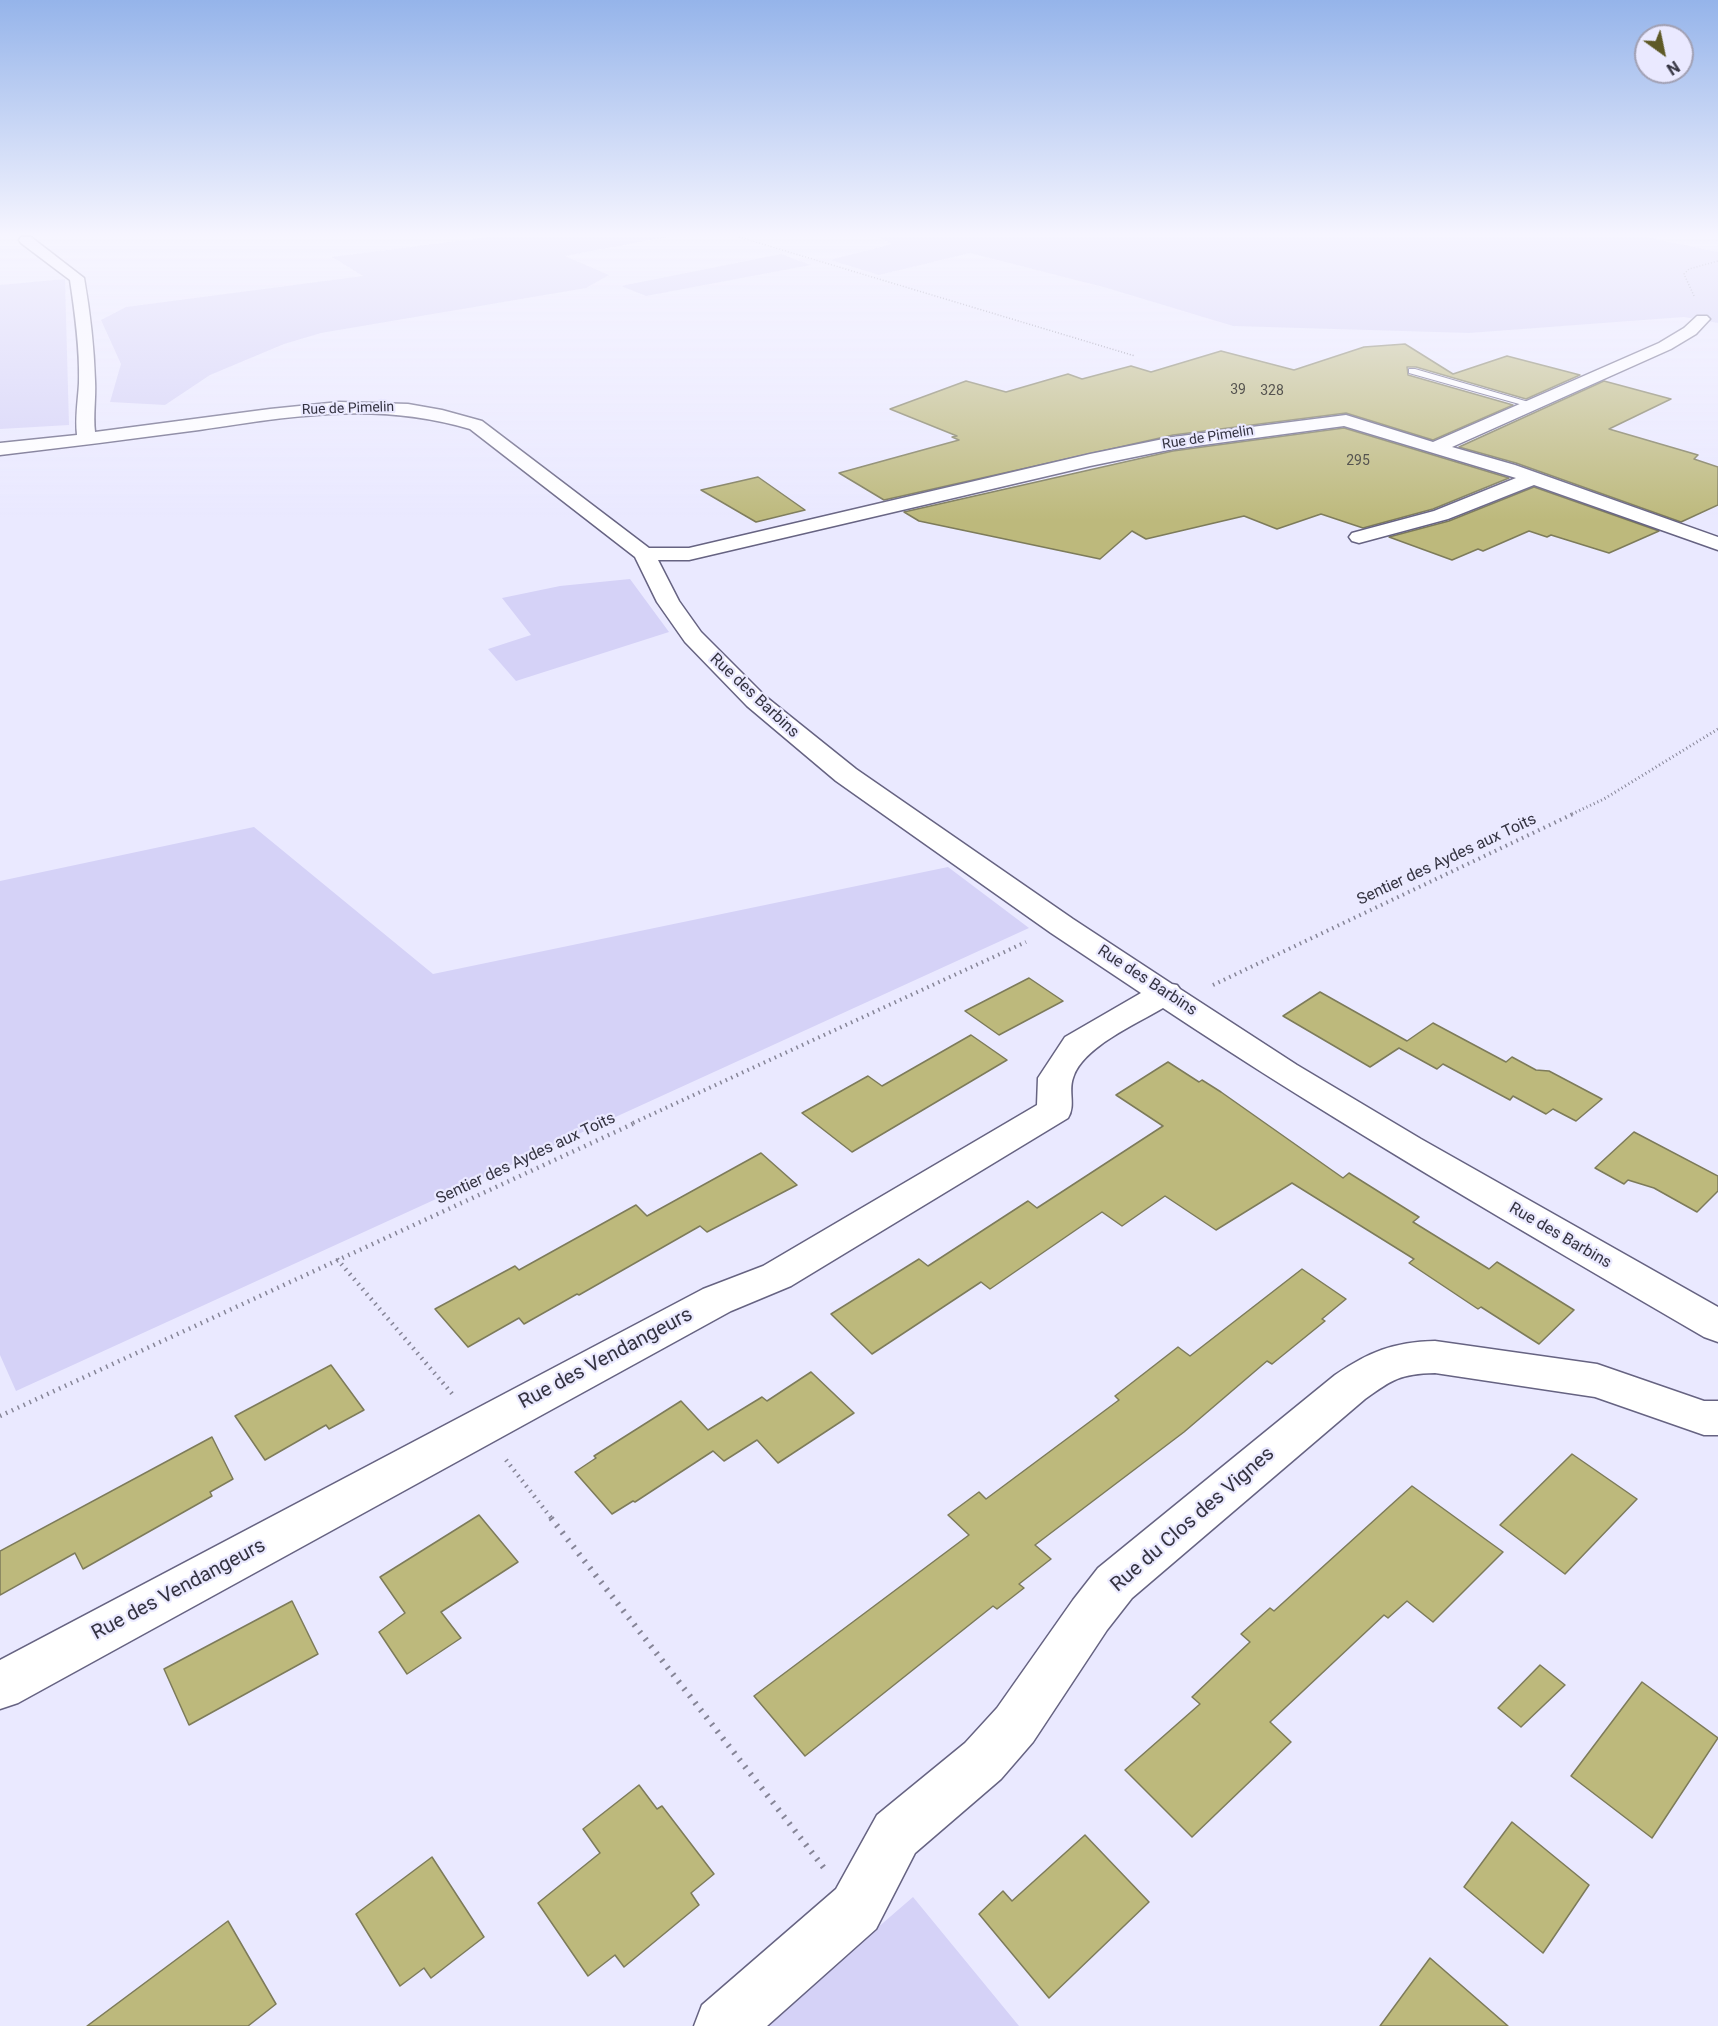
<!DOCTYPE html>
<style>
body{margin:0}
#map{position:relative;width:1718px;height:2026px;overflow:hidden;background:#eae9ff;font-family:Roboto,sans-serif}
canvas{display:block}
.north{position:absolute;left:1634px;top:24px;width:60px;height:60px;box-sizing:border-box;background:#eae9ff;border:2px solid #a1a0b3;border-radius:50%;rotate:147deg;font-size:16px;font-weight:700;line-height:24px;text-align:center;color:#343341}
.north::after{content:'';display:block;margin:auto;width:21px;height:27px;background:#5e5926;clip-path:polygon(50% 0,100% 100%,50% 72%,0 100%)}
</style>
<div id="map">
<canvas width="1718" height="2026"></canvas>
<div class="north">N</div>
</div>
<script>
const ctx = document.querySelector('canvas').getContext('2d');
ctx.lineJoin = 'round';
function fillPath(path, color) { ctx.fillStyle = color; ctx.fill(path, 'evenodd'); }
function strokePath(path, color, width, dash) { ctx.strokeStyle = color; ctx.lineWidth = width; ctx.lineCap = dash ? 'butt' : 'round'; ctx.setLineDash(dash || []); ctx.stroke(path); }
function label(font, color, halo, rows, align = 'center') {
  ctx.font = font + ' Roboto,sans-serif'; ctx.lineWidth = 4.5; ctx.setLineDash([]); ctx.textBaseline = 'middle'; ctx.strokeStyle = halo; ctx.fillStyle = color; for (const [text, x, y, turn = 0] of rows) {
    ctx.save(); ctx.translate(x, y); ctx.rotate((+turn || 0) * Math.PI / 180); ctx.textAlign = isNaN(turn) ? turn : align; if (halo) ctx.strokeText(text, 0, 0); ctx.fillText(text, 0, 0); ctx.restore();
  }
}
const green = new Path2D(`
 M488,237H666L565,256L609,275L586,288L321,333L284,344L210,375L165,405L110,402L121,364L101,320L126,307L363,276L332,257Z
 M878,237H1646L1718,252V323L1684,317L1469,333L1233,326L1107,288L970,253L879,275L830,260L892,244Z
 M781,254L811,265L646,296L621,286Z
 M65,279L69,425L0,429V285Z
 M630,579L669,632L516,681L488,649L531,635L502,598L560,586Z
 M254,827L433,974L948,867L1029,928L16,1391L0,1355V881Z
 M913,1897L1019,2026H764Z`);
const building = new Path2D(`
 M1405,344L1453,374L1507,356L1580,375L1526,399L1416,367H1407L1408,375L1513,405L1433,440L1346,413L1173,435L884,500L839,473L959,440L952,437L957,436L890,409L966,381L1006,392L1068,374L1082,379L1131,366L1151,372L1221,351L1294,370L1364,347Z
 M1604,381L1671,399L1609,429L1698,455L1694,459L1718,467V505L1681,522L1516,463L1459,447Z
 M1344,428L1509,478L1433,509L1363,528L1321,514L1277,529L1244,516L1146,539L1132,531L1100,559L919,521L904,512L1173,451Z
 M758,477L805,510L756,522L701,490Z
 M1534,487L1659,531L1609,553L1551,535L1547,537L1529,531L1483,551L1478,549L1452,560L1389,537L1449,521Z
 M1029,978L1063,1001L999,1035L965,1011Z
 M1320,992L1407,1041L1433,1023L1506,1062L1512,1057L1536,1070L1549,1071L1602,1099L1576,1121L1553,1109L1546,1114L1513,1096L1510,1100L1443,1064L1437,1069L1399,1048L1370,1067L1283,1016Z
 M971,1035L1007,1060L852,1152L802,1113L868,1076L882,1086Z
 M1168,1062L1199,1082L1202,1080L1221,1092L1343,1178L1349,1173L1419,1217L1413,1222L1489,1269L1497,1262L1574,1310L1539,1344L1481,1307L1478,1309L1409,1263L1414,1259L1292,1183L1216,1230L1165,1196L1122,1226L1102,1212L990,1289L981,1282L872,1354L831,1314L919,1259L928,1266L1028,1201L1037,1208L1163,1126L1116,1095Z
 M1634,1132L1718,1176V1191L1697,1212L1654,1188L1628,1180L1624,1184L1595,1168Z
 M761,1153L797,1185L707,1232L700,1226L579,1295L577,1294L524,1324L519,1318L468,1347L435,1309L515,1266L519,1270L636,1205L647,1216Z
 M1302,1269L1346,1299L1322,1319L1325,1321L1272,1364L1267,1361L1184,1432L1035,1545L1051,1559L1019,1584L1024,1588L997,1609L993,1606L805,1756L754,1696L969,1535L948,1515L979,1492L986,1499L1119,1400L1115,1396L1178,1347L1190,1356Z
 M331,1365L364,1410L329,1429L326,1425L265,1460L235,1416Z
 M811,1372L854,1413L778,1463L757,1440L724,1461L713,1451L635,1502L633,1501L612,1514L575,1472L596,1458L594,1456L681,1401L708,1430L762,1397L767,1401Z
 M212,1437L233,1479L210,1492L212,1496L83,1569L75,1553L0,1595V1551Z
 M1572,1454L1637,1499L1565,1574L1500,1525Z
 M1412,1486L1503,1552L1433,1622L1407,1601L1388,1618L1384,1615L1270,1722L1291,1742L1192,1837L1125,1770L1200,1704L1192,1697L1250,1642L1241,1634L1270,1608L1274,1611Z
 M479,1515L518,1562L441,1612L461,1638L407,1674L379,1632L405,1613L380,1577Z
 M292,1601L318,1654L189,1725L164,1669Z
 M1540,1665L1565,1685L1521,1727L1498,1708Z
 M1642,1682L1718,1738L1652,1838L1571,1776Z
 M639,1785L657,1809L662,1806L714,1874L691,1893L699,1905L624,1967L615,1955L588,1976L538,1903L600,1853L583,1829Z
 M1512,1822L1589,1885L1543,1953L1464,1887Z
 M1085,1835L1149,1902L1049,1998L979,1914L1003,1891L1012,1901Z
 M432,1857L484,1937L431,1978L424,1968L400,1986L356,1914Z
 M228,1921L276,2004L248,2026H87Z
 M1430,1958L1508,2026H1380Z`);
const pathFar4 = new Path2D(`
 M739,237L1135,356
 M1694,296L1684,274L1689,269L1718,261`);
const pathFar3 = new Path2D(`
 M1572,814L1604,799L1718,729`);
const pathFar2 = new Path2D(`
 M1213,985L1575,813
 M633,1123L1026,942`);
const pathFar1 = new Path2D(`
 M337,1259L454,1396
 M0,1416L637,1122
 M506,1460L552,1519`);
const path = new Path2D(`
 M551,1518L824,1868`);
const lane = new Path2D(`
 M1409,369H1415L1539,405L1530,407L1409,373Z`);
const street = new Path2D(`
 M21,237H31L84,278C90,312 94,346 95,381C96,398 93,415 95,432L270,409L339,402L408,404L442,410L482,421L649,548H689L1090,454L1173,437L1346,415L1433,442L1659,343L1684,328L1697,316H1707L1710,319L1696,334L1671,349L1452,447L1515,465L1718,537V550L1534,485L1448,519L1359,543L1352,541L1349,537L1352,533L1434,511L1516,478L1344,426L1173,449L1090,466L689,560H658L679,601L701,632L765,696L856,769L1073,919L1172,984L1177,985L1180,989L1297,1065L1421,1139L1718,1307V1342L1704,1337C1521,1230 1339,1125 1163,1008C1137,1024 1082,1047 1073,1078C1068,1092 1076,1105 1068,1118L791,1286L731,1311L18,1703L0,1709V1660L703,1289L763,1266L1037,1105L1038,1078L1065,1037L1141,993L1051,933L836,781L747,706L685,642L657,602L635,557L470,429C375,401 294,416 199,430C132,439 67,447 0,455V443L77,435C75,417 78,401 79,383C80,349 75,313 70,280L21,243L19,240Z
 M1435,1341L1597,1364L1704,1401H1718V1435H1704L1595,1397L1435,1373C1400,1374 1393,1379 1365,1399L1132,1598L1107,1630L1033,1742L1001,1779L915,1853L876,1929L767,2026H694L702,2005L836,1889L877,1815L965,1743L997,1708L1073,1600L1098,1568L1335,1375C1369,1352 1393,1342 1435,1341Z`);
const numberNames = [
 ["39",1238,390],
 ["328",1272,391],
 ["295",1358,461]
];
const farStreetnames = [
 ["Rue de Pimelin",348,409,-2],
 ["Rue de Pimelin",1208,438,-9]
];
const streetNames = [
 ["Rue des Barbins",754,696,43],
 ["Sentier des Aydes aux Toits",1447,860,-25],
 ["Rue des Barbins",1147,981,33],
 ["Sentier des Aydes aux Toits",526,1159,-25],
 ["Rue des Barbins",1560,1236,30]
];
const nearStreetnames = [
 ["Rue des Vendangeurs",606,1359,-28],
 ["Rue du Clos des Vignes",1193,1520,-41],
 ["Rue des Vendangeurs",179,1590,-28]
];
fillPath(green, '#d5d2f7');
fillPath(building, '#bdb97c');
strokePath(building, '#7d7b5a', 1.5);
strokePath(lane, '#666382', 2);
strokePath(street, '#666382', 3);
strokePath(pathFar4, '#868597', 1.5, [1, 2]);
strokePath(pathFar3, '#868597', 3, [1, 3]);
strokePath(pathFar2, '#868597', 4, [1.5, 4.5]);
strokePath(pathFar1, '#868597', 4.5, [1.5, 5]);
strokePath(path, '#868597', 6, [2, 7]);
fillPath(lane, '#fff');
fillPath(street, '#fff');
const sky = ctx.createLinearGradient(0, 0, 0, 521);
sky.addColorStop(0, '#95b4ea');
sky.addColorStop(0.45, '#f6f5ff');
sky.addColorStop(1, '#f6f5ff00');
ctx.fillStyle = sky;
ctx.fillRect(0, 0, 1718, 521);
label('14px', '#565450', null, numberNames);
label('14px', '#343341', '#eae9ff', farStreetnames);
label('16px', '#343341', '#eae9ff', streetNames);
label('20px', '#343341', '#eae9ff', nearStreetnames);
</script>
